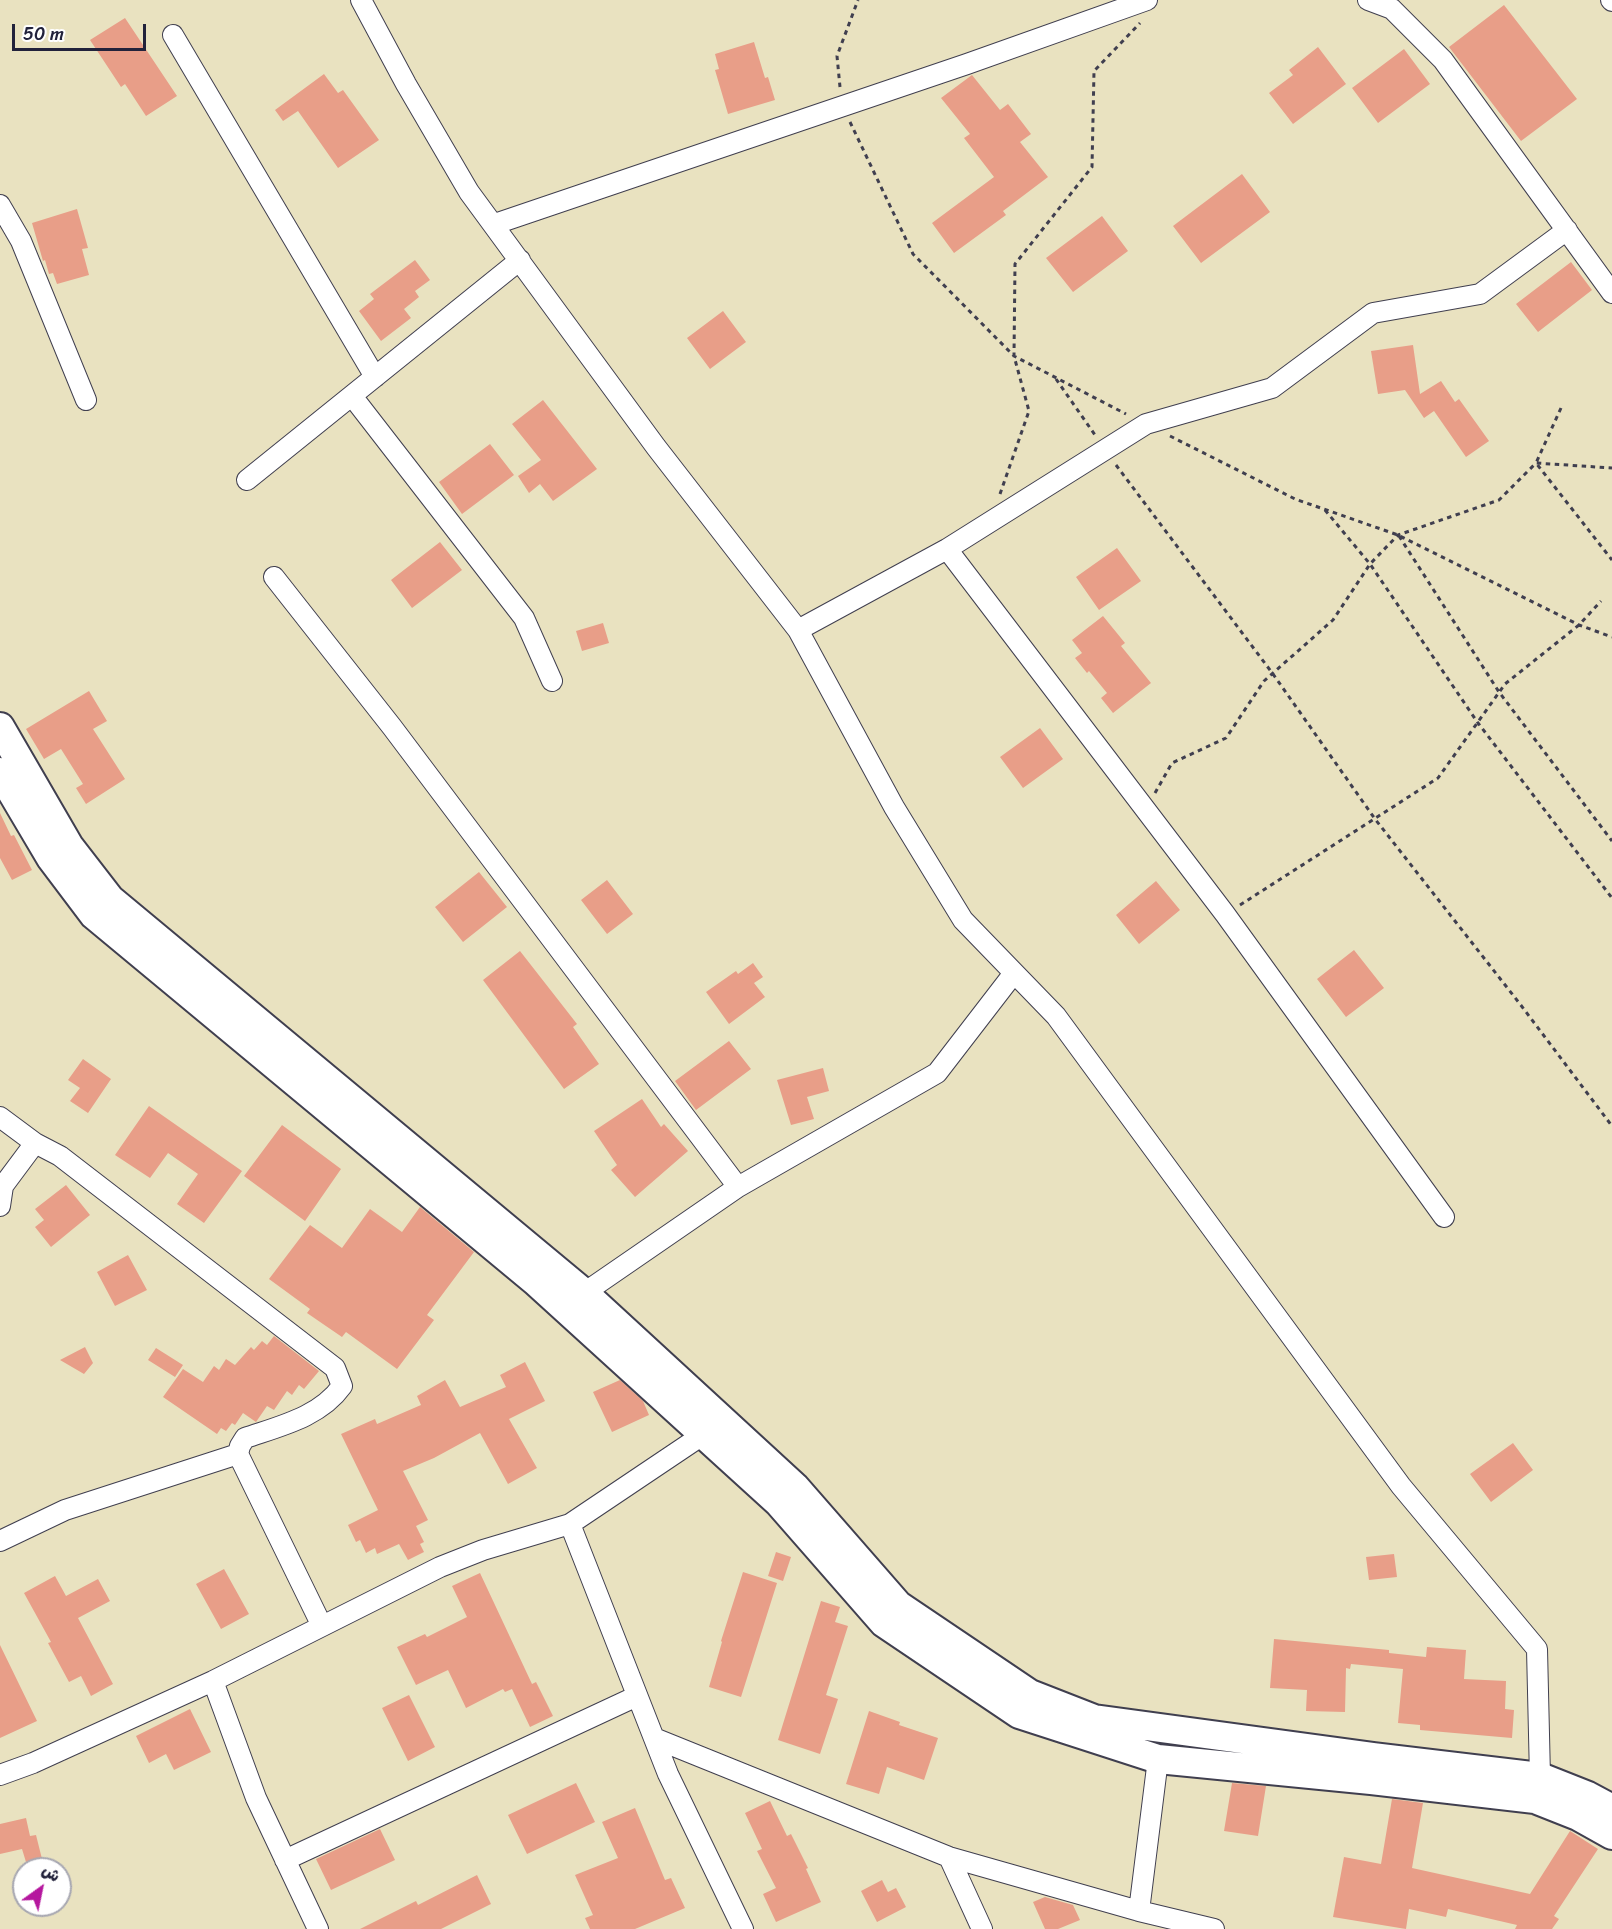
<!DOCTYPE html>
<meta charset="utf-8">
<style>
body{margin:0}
#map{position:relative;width:1612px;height:1929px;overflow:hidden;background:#e9e2c0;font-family:Sriracha,"Playpen Sans Arabic",sans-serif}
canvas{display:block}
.north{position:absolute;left:12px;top:1857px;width:60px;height:60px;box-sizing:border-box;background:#fff;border:2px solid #a7a7b1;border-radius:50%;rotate:33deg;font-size:16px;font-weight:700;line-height:24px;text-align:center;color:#22223b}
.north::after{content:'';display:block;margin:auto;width:21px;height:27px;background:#b5179e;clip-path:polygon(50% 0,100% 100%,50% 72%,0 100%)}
.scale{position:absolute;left:12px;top:24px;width:134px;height:27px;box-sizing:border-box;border:3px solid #22223b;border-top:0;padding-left:8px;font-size:18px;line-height:21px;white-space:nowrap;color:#22223b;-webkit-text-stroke:4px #fff;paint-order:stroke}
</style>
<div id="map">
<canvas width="1612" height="1929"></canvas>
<div class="north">ش</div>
<div class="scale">50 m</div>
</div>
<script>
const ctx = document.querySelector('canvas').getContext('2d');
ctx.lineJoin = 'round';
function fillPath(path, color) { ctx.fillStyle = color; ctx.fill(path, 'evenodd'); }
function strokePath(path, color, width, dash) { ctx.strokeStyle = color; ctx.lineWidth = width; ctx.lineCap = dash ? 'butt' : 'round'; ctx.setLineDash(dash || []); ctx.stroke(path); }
const building = new Path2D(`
 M1504,5L1577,99L1521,141L1449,47Z
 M125,18L177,96L146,116L125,84L121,87L90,40Z
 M754,42L765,78L768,77L775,100L728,114L715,70L719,69L715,54Z
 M1318,47L1346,84L1293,124L1269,93L1293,75L1289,70Z
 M1404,49L1430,84L1378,123L1352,88Z
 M324,74L338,93L343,90L379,140L338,168L298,111L283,121L275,110Z
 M972,75L1000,110L1008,104L1031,134L1020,142L1048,177L1003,211L1006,215L954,253L932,223L994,177L964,138L970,134L941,98Z
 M1242,174L1270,212L1201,263L1173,226Z
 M77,209L88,248L82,249L89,275L57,284L53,273L49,274L45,260L43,261L32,223Z
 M1102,216L1128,251L1073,292L1046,258Z
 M415,260L430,280L415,291L419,297L404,309L411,318L381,341L359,311L374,299L370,294Z
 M1571,262L1592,290L1538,332L1516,304Z
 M723,311L746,342L710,369L687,338Z
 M1413,345L1420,394L1441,381L1455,402L1459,399L1489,441L1466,457L1434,411L1424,418L1405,390L1378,394L1371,351Z
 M543,400L597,469L553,501L540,484L529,493L518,476L541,460L512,424Z
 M490,444L514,475L462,514L439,482Z
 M440,542L462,570L412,608L391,580Z
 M1117,548L1141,581L1099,610L1076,577Z
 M1103,616L1125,643L1121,646L1151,683L1113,713L1101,698L1107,693L1089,671L1087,673L1075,658L1082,653L1072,640Z
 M603,623L609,643L582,651L576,631Z
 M89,691L107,721L93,729L125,779L86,804L76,788L83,784L61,749L44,759L26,729Z
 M1040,728L1063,759L1023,788L1000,757Z
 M0,813L11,836L14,835L32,870L12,880L0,858Z
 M479,872L507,907L463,942L435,907Z
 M607,880L633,914L607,934L581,900Z
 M1156,881L1180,910L1139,944L1116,915Z
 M1354,950L1384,988L1346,1017L1317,979Z
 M520,951L577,1024L573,1027L599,1064L564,1089L483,980Z
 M753,963L763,977L754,983L765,997L729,1024L706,992L736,971L738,974Z
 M729,1041L751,1069L696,1110L675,1081Z
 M83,1059L111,1079L88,1113L70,1101L80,1088L68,1080Z
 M823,1068L829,1091L807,1097L814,1119L791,1125L777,1080Z
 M642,1099L661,1127L664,1124L688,1151L635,1197L611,1170L617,1165L594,1131Z
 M149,1106L242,1171L204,1223L177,1204L198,1174L168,1153L150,1178L115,1155Z
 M282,1125L341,1169L305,1221L244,1176Z
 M66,1185L90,1215L51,1247L35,1227L44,1220L35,1209Z
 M420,1207L474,1252L427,1315L434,1320L397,1369L346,1332L342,1337L323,1324L307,1313L310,1309L269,1279L310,1225L342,1248L370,1209L402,1232Z
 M128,1255L147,1290L115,1306L97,1272Z
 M274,1336L319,1371L304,1389L299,1385L292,1395L287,1391L274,1410L267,1406L256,1422L243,1413L235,1425L232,1423L226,1431L221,1428L217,1434L163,1397L183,1369L203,1382L214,1366L219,1370L226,1359L235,1365L251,1347L254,1350L262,1341L267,1345Z
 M85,1347L93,1363L84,1374L60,1360Z
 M156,1348L183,1365L175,1377L148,1360Z
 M525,1362L545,1401L509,1419L537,1468L508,1484L480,1433L434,1458L403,1471L428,1520L416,1526L424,1542L420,1544L424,1552L408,1560L399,1544L377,1554L375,1548L366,1553L360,1540L356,1542L348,1525L378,1510L341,1434L375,1419L377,1424L421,1405L417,1396L445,1380L460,1407L506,1387L500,1375Z
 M620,1380L643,1401L649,1415L612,1432L593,1392Z
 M1513,1443L1533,1470L1491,1502L1470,1474Z
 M776,1552L791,1557L783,1581L768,1576Z
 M1394,1554L1397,1577L1369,1580L1366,1557Z
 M224,1569L249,1614L221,1629L196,1584Z
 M743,1572L777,1583L741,1697L709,1687L722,1642L721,1641Z
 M480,1573L532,1684L536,1682L553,1716L530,1727L512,1689L505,1692L503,1689L466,1708L448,1670L416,1685L397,1647L425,1634L427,1637L467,1617L452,1586Z
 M55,1576L66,1596L98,1579L110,1601L78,1618L113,1684L91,1696L81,1676L69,1682L48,1643L51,1642L24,1593Z
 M821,1601L840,1607L835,1622L848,1626L826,1695L838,1699L820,1754L778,1740Z
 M1274,1639L1389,1650V1653L1426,1657L1427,1647L1466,1650L1464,1679L1506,1681L1505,1709L1514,1710L1512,1738L1420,1730V1725L1398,1723L1403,1669L1351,1664L1350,1669L1346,1668L1345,1712L1306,1711L1307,1690L1270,1688Z
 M0,1645L37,1721L0,1738Z
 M409,1695L435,1747L408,1761L382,1708Z
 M190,1709L211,1752L174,1770L166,1754L149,1763L136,1736Z
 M869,1711L900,1722L899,1725L938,1738L924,1780L887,1767L879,1794L846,1784Z
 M576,1783L595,1822L527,1854L508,1815Z
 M1232,1783L1266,1786L1258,1836L1224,1831Z
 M1392,1799L1423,1803L1412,1868L1530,1894L1570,1831L1598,1849L1554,1916L1559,1919L1552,1929H1515L1517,1925L1448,1909L1446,1917L1409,1909L1406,1929L1333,1917L1344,1857L1381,1864Z
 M770,1801L787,1836L791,1834L808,1868L806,1869L821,1902L776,1922L763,1894L776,1888L757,1851L762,1849L745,1813Z
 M635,1808L665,1880L671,1878L685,1908L635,1929H590L585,1918L593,1915L575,1875L618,1858L602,1822Z
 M26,1818L30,1836L36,1835L42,1859L26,1862L22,1849L0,1854V1824Z
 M380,1829L395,1860L331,1890L316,1859Z
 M477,1875L491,1904L441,1929H360L416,1901L418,1905Z
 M882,1880L888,1892L896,1888L906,1907L877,1922L861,1891Z
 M1045,1897L1073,1905L1080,1920L1058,1929H1045L1033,1902Z`);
const path = new Path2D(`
 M840,87L837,56L858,0
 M850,122L913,254L1014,356L1126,414
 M1056,379L1095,435
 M1561,408L1536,463L1612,560
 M1170,436L1295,499L1398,535L1579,625L1612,637
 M1116,465L1273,674L1375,819L1520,1004L1612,1126
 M1000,494L1029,411L1014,356L1015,264L1092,167L1094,71L1140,23
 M1325,510L1370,564L1478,723L1612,898
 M1399,536L1499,692L1612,841
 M1155,793L1172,763L1226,738L1264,681L1333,620L1370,564L1398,535L1499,500L1536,463L1612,468
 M1240,905L1438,778L1505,684L1579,625L1601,601`);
const street = new Path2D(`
 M361,0L406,84L469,192L656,447L798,630L894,807L963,920L1056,1016L1401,1486L1537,1649L1540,1777
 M1368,0L1392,9L1443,60L1612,293
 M1611,0L1612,1
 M173,35L375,377
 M0,205L21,241L86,400
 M495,224L967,64L1147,0
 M352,396L524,618L552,681
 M247,480L520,260
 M947,549L1225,914L1444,1217
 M274,577L392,727L738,1187
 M798,630L947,549L1146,424L1272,388L1373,313L1480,294L1567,230
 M0,1117L35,1143
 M0,1206L3,1186L35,1143L60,1156L335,1368L342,1386C320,1417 280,1426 245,1438L240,1446L238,1454L322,1626
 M584,1293L738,1187L937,1073L1014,973
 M570,1524L704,1434
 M0,1541L65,1510L238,1454
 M213,1681L256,1798L318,1929
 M654,1738L949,1857L1139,1911L1214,1929
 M0,1775L33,1763L213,1681L440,1567L483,1550L570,1524L668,1774L743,1929
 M949,1857L982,1929
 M285,1860L637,1696
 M1139,1911L1158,1759`);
const secondary = new Path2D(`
 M0,727L69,846L110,899L584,1293L795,1487L898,1605L1030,1694L1094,1719L1374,1757L1540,1777L1588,1796L1612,1809
 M0,772L51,858L94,915L535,1281L779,1503L884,1623L1019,1714L1158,1759L1371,1780L1535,1799L1578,1816L1612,1835`);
fillPath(building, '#e89e88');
strokePath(street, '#403f4f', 22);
strokePath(secondary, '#403f4f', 32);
strokePath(path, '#403f4f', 3, [4.5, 4.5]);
strokePath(street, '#fff', 20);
strokePath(secondary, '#fff', 28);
</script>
